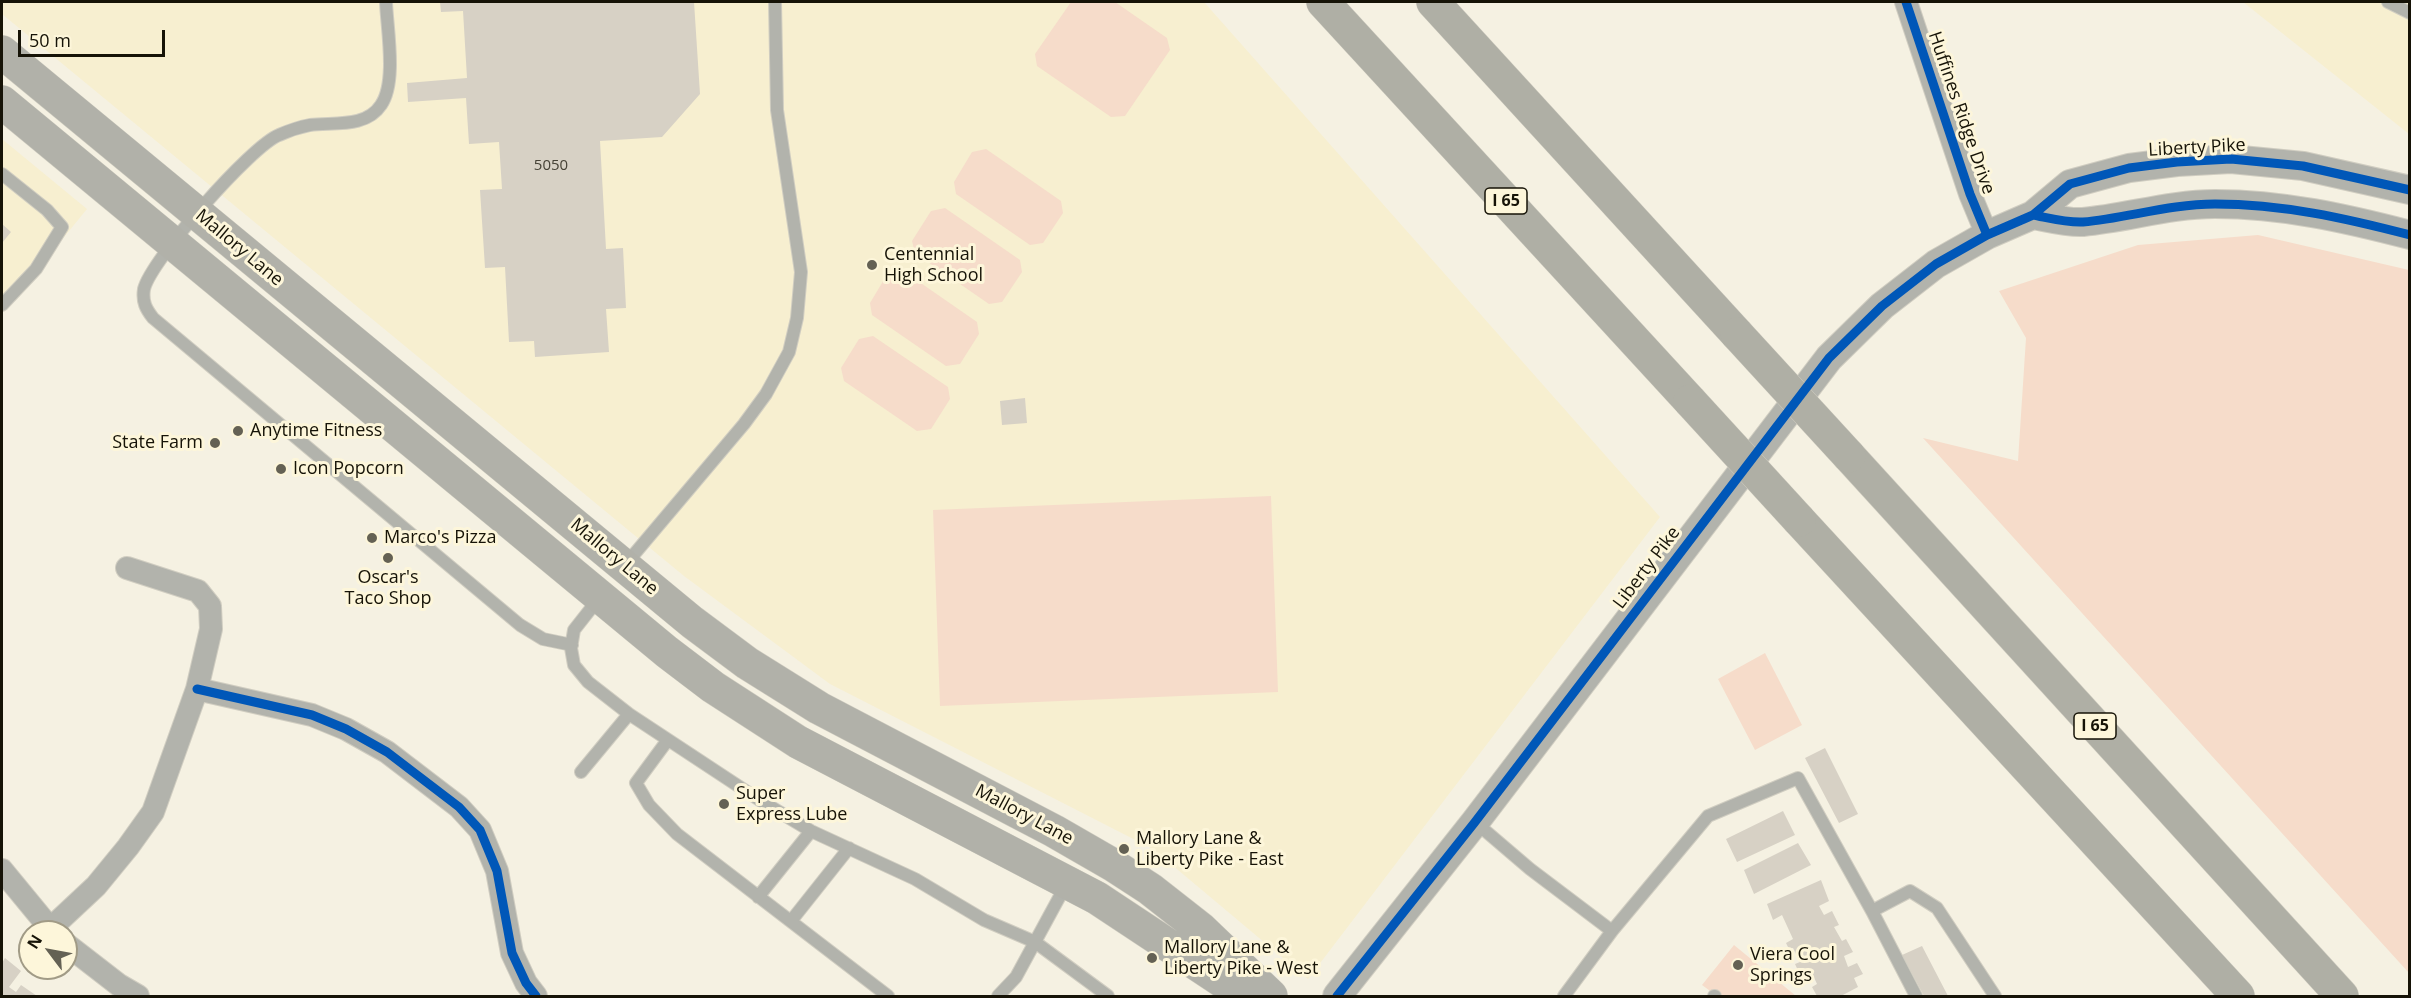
<!DOCTYPE html>
<style>
body{margin:0}
#map{position:relative;width:2411px;height:998px;overflow:hidden;background:#f5f1e2;font-family:"Open Sans",sans-serif}
canvas{display:block}
.frame{position:absolute;inset:0;border:3px solid #161307;pointer-events:none}
.north{position:absolute;left:18px;top:920px;width:60px;height:60px;box-sizing:border-box;background:#fdf6da;border:2px solid #a19b86;border-radius:50%;rotate:302deg;font-size:16px;font-weight:700;line-height:24px;text-align:center;color:#161307}
.north::after{content:'';display:block;margin:auto;width:21px;height:27px;background:#646154;clip-path:polygon(50% 0,100% 100%,50% 72%,0 100%)}
.scale{position:absolute;left:18px;top:30px;width:147px;height:27px;box-sizing:border-box;border:3px solid #161307;border-top:0;padding-left:8px;font-size:18px;line-height:21px;white-space:nowrap;color:#161307;-webkit-text-stroke:4px #fdf6da;paint-order:stroke}
</style>
<div id="map">
<canvas width="2411" height="998"></canvas>
<div class="frame"></div>
<div class="north">N</div>
<div class="scale">50 m</div>
</div>
<script>
const ctx = document.querySelector('canvas').getContext('2d');
ctx.lineJoin = 'round';
function fillPath(path, color) { ctx.fillStyle = color; ctx.fill(path, 'evenodd'); }
function strokePath(path, color, width, dash) { ctx.strokeStyle = color; ctx.lineWidth = width; ctx.lineCap = dash ? 'butt' : 'round'; ctx.setLineDash(dash || []); ctx.stroke(path); }
function label(font, color, halo, rows, align = 'center') {
  ctx.font = font + ' "Open Sans",sans-serif'; ctx.lineWidth = 6; ctx.setLineDash([]); ctx.textBaseline = 'middle'; ctx.strokeStyle = halo; ctx.fillStyle = color; for (const [text, x, y, turn = 0] of rows) {
    ctx.save(); ctx.translate(x, y); ctx.rotate((+turn || 0) * Math.PI / 180); ctx.textAlign = isNaN(turn) ? turn : align; if (halo) ctx.strokeText(text, 0, 0); ctx.fillText(text, 0, 0); ctx.restore();
  }
}
const built = new Path2D(`
 M2,2H1204L1660,517L1308,979L1153,849L830,684L684,576L2,14Z
 M2243,2H2409V134Z
 M2,139L87,209L2,313Z`);
const green = new Path2D(`
 M1071,2H1115L1167,38L1170,50L1125,116L1111,117L1037,66L1035,54Z
 M986,149L1061,201L1063,213L1043,243L1030,245L956,194L954,182L972,152Z
 M945,208L1020,260L1022,272L1002,302L989,304L915,253L912,241L931,211Z
 M2258,235L2409,270V973L1923,438L2018,461L2026,338L1999,291L2138,245Z
 M902,270L977,322L979,334L960,364L946,366L872,315L870,303L888,273Z
 M873,336L948,387L950,399L931,429L917,431L844,381L841,368L859,339Z
 M1271,496L1278,692L940,706L933,510Z
 M1765,653L1802,725L1755,750L1718,679Z
 M1734,945L1796,996H1717L1702,985Z`);
const building = new Path2D(`
 M440,2H694L700,94L662,137L600,141L606,249L623,248L626,308L606,309L609,352L535,357L534,341L509,342L505,267L485,268L480,190L502,189L499,142L469,144L466,98L408,102L407,83L467,78L463,11L441,12Z
 M2,224L11,232L2,243Z
 M1025,398L1027,423L1002,425L1000,401Z
 M1825,748L1858,814L1839,823L1805,758Z
 M1783,811L1795,835L1737,862L1726,839Z
 M1798,843L1811,865L1754,894L1744,870Z
 M1821,880L1829,901L1819,906L1824,915L1832,911L1839,925L1834,927L1842,941L1846,939L1853,952L1844,956L1848,967L1857,963L1863,974L1854,978L1858,987L1841,996H1817L1812,987L1817,984L1812,973L1801,977L1795,964L1800,962L1793,948L1789,949L1786,943L1793,939L1782,915L1773,920L1767,904Z
 M1922,946L1948,996H1924L1902,955Z
 M5,958L21,971L9,987L16,992L21,985L37,996H2V963Z`);
const service = new Path2D(`
 M386,2C387,29 397,82 381,105C366,128 334,122 310,125C300,127 288,131 279,135C251,146 151,260 144,289C142,302 146,309 153,318L520,625L543,639L572,645
 M2388,2L2410,13
 M2,174L47,210L62,227L36,269L2,305
 M625,565L744,424L766,394L789,352L797,318L801,272L777,110L775,2
 M600,597L574,630L571,648L574,665L588,682L629,714L761,801L811,831L915,879L984,920L1035,942L1108,996
 M667,741L636,783L649,805L677,834L888,996
 M581,772L629,714
 M1475,822L1530,869L1612,931
 M758,897L811,831
 M1872,911L1910,891L1937,908L1995,996
 M791,921L849,848
 M998,996L1016,977L1067,883
 M1564,996L1612,931L1708,816L1798,778L1872,911L1916,996
 M1714,996H1715`);
const minor = new Path2D(`
 M1906,2L1970,194L1987,235
 M197,689L312,715L346,729L387,752L459,807L480,830L497,871L512,953L526,983L536,996
 M2,870L53,932
 M50,929L96,886L128,847L153,812L197,689L211,629L210,606L198,591L127,568
 M66,944L119,985L138,996`);
const tertiary = new Path2D(`
 M2033,215C2049,218 2068,223 2083,222C2127,218 2170,204 2215,204C2282,204 2345,218 2410,235
 M1337,996L1475,822L1829,358L1882,306L1936,264L1987,235L2033,215L2070,184L2129,168L2177,162L2231,159L2303,166L2410,190`);
const secondary = new Path2D(`
 M2,52L692,622L747,663L819,708L1054,831L1113,865L1150,889L1201,929L1271,996
 M2,102L667,652L713,687L798,742L1097,898L1245,996`);
const motorway = new Path2D(`
 M1323,2L1690,401
 M1433,2L1737,334
 M1849,456L2342,996
 M1799,520L2238,996`);
const motorwayBridge = new Path2D(`
 M1737,334L1849,456
 M1690,401L1799,520`);
const cycleway = new Path2D(`
 M1906,2L1970,194L1987,235
 M2033,215C2049,218 2068,223 2083,222C2127,218 2170,204 2215,204C2282,204 2345,218 2410,235
 M197,689L312,715L346,729L387,752L459,807L480,830L497,871L512,953L526,983L536,996
 M1337,996L1475,822L1829,358L1882,306L1936,264L1987,235L2033,215L2070,184L2129,168L2177,162L2231,159L2303,166L2410,190`);
const markers = [
 [872,265,6,"#646154"],
 [238,431,6,"#646154"],
 [215,443,6,"#646154"],
 [281,469,6,"#646154"],
 [372,538,6,"#646154"],
 [388,558,6,"#646154"],
 [724,804,6,"#646154"],
 [1124,849,6,"#646154"],
 [1152,958,6,"#646154"],
 [1738,965,6,"#646154"]
];
const numberNames = [
 ["5050",551,166]
];
const shields = [
 [1506,201,42],
 [2095,726,42]
];
const shieldNames = [
 ["I 65",1506,201],
 ["I 65",2095,726]
];
const streetNames = [
 ["Huffines Ridge Drive",1961,113,71],
 ["Liberty Pike",2197,148,-3],
 ["Mallory Lane",239,248,40],
 ["Mallory Lane",614,557,40],
 ["Liberty Pike",1647,568,-53],
 ["Mallory Lane",1024,815,28]
];
const poiNames = [
 ["Centennial",884,255],
 ["High School",884,276],
 ["Anytime Fitness",250,431],
 ["State Farm",203,443,"right"],
 ["Icon Popcorn",293,469],
 ["Marco's Pizza",384,538],
 ["Oscar's",388,578,"center"],
 ["Taco Shop",388,599,"center"],
 ["Super",736,794],
 ["Express Lube",736,815],
 ["Mallory Lane &",1136,839],
 ["Liberty Pike - East",1136,860],
 ["Mallory Lane &",1164,948],
 ["Liberty Pike - West",1164,969],
 ["Viera Cool",1750,955],
 ["Springs",1750,976]
];
fillPath(built, '#f7efd0');
fillPath(green, '#f6dcca');
fillPath(building, '#d7d1c5');
strokePath(service, '#d0cdc1', 14);
strokePath(minor, '#d0cdc1', 24);
strokePath(tertiary, '#d0cdc1', 30);
strokePath(secondary, '#d0cdc1', 34);
strokePath(motorway, '#d0cdc1', 34);
strokePath(service, '#b2b3ac', 12);
strokePath(minor, '#b2b3ac', 22);
strokePath(tertiary, '#b2b3ac', 28);
strokePath(secondary, '#b1b1a9', 33);
strokePath(motorway, '#afafa5', 33);
strokePath(motorwayBridge, '#d0cdc1', 34, []);
strokePath(motorwayBridge, '#afafa5', 33);
strokePath(cycleway, '#0057b8', 9);
for (const [x, y, r, color] of markers) { const dot = new Path2D(); dot.arc(x, y, r, 0, 2 * Math.PI); ctx.fillStyle = color; ctx.fill(dot); strokePath(dot, '#fdf6da', 2); }
label('15px', '#464236', null, numberNames);
for (const [x, y, w] of shields) { const box = new Path2D(); box.roundRect(x - w / 2, y - 13, w, 26, 4.5); ctx.fillStyle = '#fdf6da'; ctx.fill(box); strokePath(box, '#161307', 1.5); }
label('bold 16px', '#161307', null, shieldNames);
label('18px', '#161307', '#fdf6da', streetNames);
label('18px', '#161307', '#fdf6da', poiNames, 'left');
</script>
